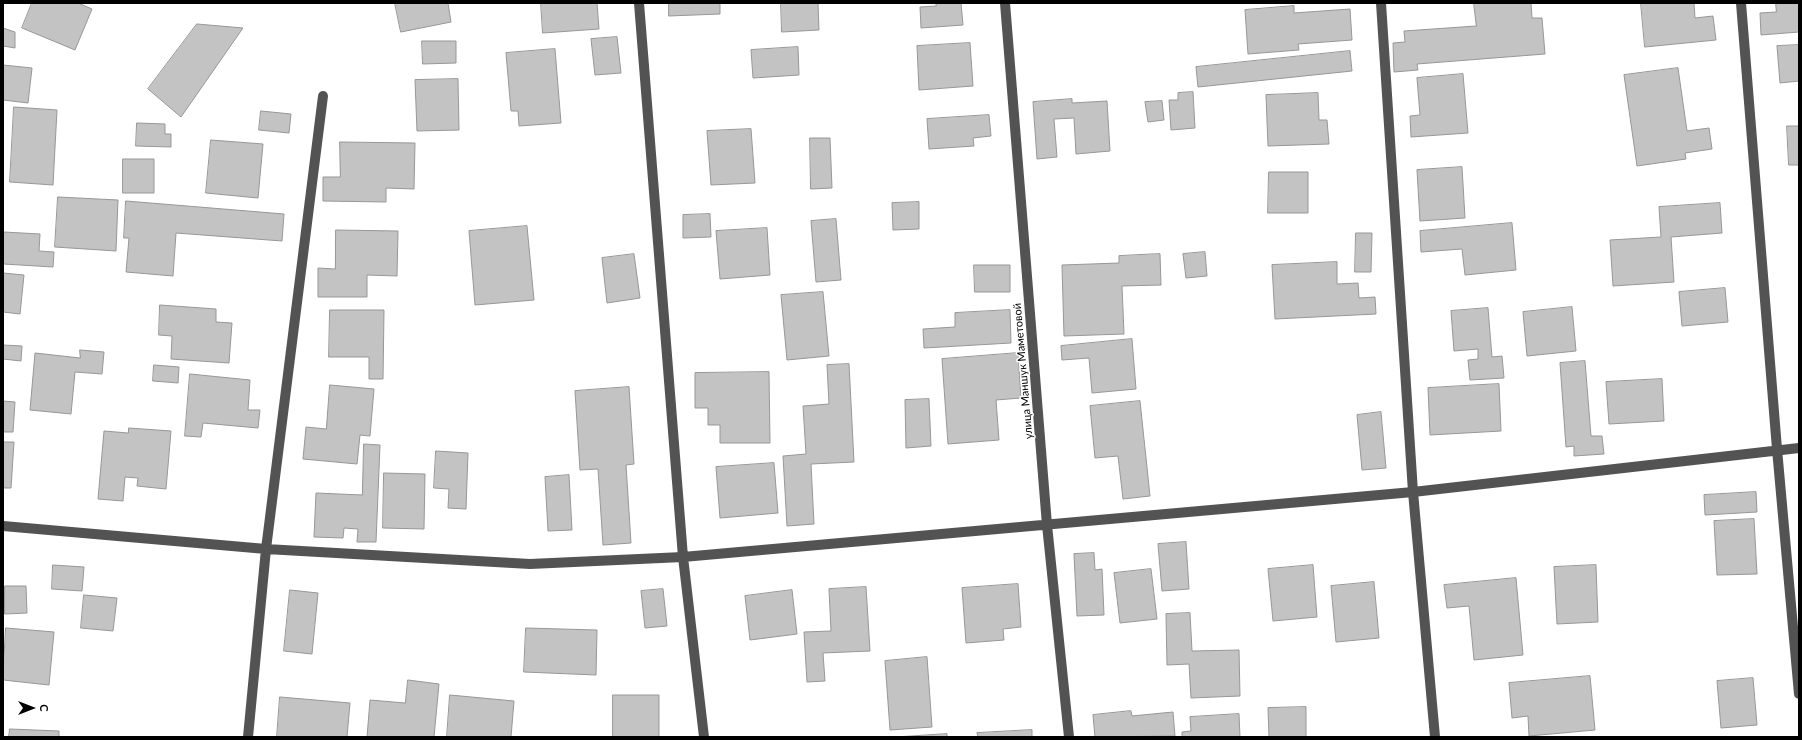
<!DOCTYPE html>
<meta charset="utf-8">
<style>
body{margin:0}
#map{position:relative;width:1802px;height:740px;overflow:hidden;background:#fff;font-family:Lato,sans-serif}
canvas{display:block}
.frame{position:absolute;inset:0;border:4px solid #000;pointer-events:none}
.north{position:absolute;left:12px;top:688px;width:40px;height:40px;-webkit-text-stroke:3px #fff;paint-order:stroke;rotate:90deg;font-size:11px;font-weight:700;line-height:16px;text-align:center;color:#000}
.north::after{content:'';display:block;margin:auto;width:14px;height:18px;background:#000;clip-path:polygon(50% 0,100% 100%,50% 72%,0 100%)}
</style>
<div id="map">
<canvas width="1802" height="740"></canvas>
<div class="frame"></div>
<div class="north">С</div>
</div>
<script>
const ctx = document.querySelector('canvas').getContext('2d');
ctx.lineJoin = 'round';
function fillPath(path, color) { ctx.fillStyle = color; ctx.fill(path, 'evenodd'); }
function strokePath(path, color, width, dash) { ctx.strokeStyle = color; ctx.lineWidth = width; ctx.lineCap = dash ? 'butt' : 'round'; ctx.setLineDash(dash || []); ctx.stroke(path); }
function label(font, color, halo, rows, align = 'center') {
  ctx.font = font + ' Lato,sans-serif'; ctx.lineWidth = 3; ctx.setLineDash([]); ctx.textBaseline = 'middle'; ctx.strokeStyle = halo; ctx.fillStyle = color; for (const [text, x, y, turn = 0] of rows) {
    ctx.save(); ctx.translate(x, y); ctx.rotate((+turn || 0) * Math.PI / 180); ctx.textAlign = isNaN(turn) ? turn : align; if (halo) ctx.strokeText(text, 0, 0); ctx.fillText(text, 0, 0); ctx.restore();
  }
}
const building = new Path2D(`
 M32,3H78L92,9L75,50L22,28Z
 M395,3H448L451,22L401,32Z
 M541,3H597L599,29L543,33Z
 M669,3H720V14L669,16Z
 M781,3H818L819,30L782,32Z
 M936,3H961L963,25L921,28L920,7L936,6Z
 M1474,3H1531L1532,18H1542L1545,54L1417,64L1418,70L1394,72L1393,43L1405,42L1404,31L1476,26Z
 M1641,3H1694L1695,18L1713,16L1716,40L1645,47Z
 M1776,3H1799V32L1761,35L1760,13L1776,12Z
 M1294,6V13L1350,9L1352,40L1298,44L1299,50L1248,54L1245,10Z
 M197,24L243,28L181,117L148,89Z
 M3,28L15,32V48L3,46Z
 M617,37L621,73L595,75L591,39Z
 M422,41H456V63L423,64Z
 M970,43L973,86L919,90L917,46Z
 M1799,45V81L1780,83L1777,46Z
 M798,47L799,75L753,78L751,50Z
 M555,49L561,123L519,126L518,111H511L506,53Z
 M1350,51L1352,71L1198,87L1196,67Z
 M3,65L32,68L28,103L3,100Z
 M1678,68L1687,131L1709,128L1712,149L1685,153L1686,159L1637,166L1624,75Z
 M1463,74L1468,133L1411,137L1410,116L1420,115L1417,78Z
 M458,79L459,130L417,131L415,80Z
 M1193,92L1195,128L1171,130L1169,100H1178V93Z
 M1318,93L1319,120H1327L1329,144L1268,146L1266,95Z
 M1072,99V103L1107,101L1110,151L1076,154L1074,118L1054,119L1057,157L1037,159L1033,102Z
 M1162,101L1164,120L1148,122L1145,102Z
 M14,107L57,110L53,185L10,182Z
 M261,111L291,114L289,133L259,130Z
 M989,115L991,136L973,138L974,146L929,149L927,119Z
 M137,123L165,124V134H171V147L136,146Z
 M1787,126H1799V165H1789Z
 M751,129L755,183L711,185L707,131Z
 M810,138H830L832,188L811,189Z
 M211,140L263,144L258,198L206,193Z
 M340,142L415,143L414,189L386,188V202L323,201V177H340Z
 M123,159H154V193H123Z
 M1462,167L1465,218L1420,221L1417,170Z
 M1269,172H1308V213H1268Z
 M58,197L118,200L116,251L55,247Z
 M126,201L284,214L282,241L176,233L173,276L126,272L129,238H124Z
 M919,202V229L893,230L892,203Z
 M1720,203L1722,233L1671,237L1674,282L1613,286L1610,240L1661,237L1659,207Z
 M710,214L711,237L683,238V215Z
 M836,219L841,280L816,282L811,221Z
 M1512,223L1516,270L1465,275L1462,249L1421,252L1420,231Z
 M527,226L534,300L475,305L469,231Z
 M767,228L770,275L720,279L716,231Z
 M336,230L398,231L397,276L367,275V297H318V268L335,269Z
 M4,232L40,234L39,251L54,252L53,267L3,264Z
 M1356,233H1372L1371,272H1355Z
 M1205,252L1207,276L1186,278L1183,254Z
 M634,254L640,298L607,303L602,258Z
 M1160,254L1161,285L1122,286L1124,334L1064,336L1062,265L1119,263V256Z
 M1337,262V284L1358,283L1359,298L1375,297L1376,314L1275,319L1272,265Z
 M974,265H1010V292H975Z
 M3,273L24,275L20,314L3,312Z
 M1725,288L1728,322L1682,326L1679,292Z
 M823,292L829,356L787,360L781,295Z
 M160,305L216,309V322L232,323L229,363L171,359L172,336L159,335Z
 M1572,307L1576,351L1527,356L1523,312Z
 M1488,308L1492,357L1502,356L1504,378L1470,380L1468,360L1478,359V349L1454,351L1451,311Z
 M330,310H384L383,379H369V357H329Z
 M1010,310L1011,343L924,348L923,329L955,327V313Z
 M1132,339L1136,389L1092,393L1089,358L1062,360L1061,346Z
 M3,345L22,346L21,361L3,359Z
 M80,350L104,352L102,374L75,372L71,414L30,410L35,353L80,358Z
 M1018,353L1021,398L996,400L999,440L948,444L942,359Z
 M1585,361L1591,436H1602L1604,454L1574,456V446L1566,447L1560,363Z
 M849,364L854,462L811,464L814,524L787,526L783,456L806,454L803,406L829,404L827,365Z
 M154,365L179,367L178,383L153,381Z
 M769,372L770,443H720V425H708V408H695V373Z
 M190,374L250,380L248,410H260L258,428L203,423L201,437L185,436Z
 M1662,379L1664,421L1609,424L1606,382Z
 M1499,384L1501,431L1430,435L1428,388Z
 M330,385L374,389L370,436L360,435L357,464L303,459L306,427L326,429Z
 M629,387L634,464L626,465L631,543L603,545L598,469L580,470L575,391Z
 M929,399L931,446L906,448L905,400Z
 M3,401L15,402L13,432H3Z
 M1140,401L1150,496L1123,499L1118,456L1095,458L1090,406Z
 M1381,412L1386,468L1362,470L1357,415Z
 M129,428L171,431L166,489L137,486L138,478L125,477L123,501L98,499L104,431L128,433Z
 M3,442H14L11,488H3Z
 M364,444L380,445L376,542H357L358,529L344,528L343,538L314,537L316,493L362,495Z
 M436,451L468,453L466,509L448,508L449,489L434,488Z
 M774,463L778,513L720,518L716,467Z
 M384,473L425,474L424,529L383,528Z
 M569,475L572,530L548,531L545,477Z
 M1756,492L1757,512L1705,515L1704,495Z
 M1754,519L1757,574L1717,575L1714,521Z
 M1186,542L1189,589L1162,591L1158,544Z
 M1094,553L1095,570L1102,569L1104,615L1077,616L1074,554Z
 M53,565L84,567L82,591L52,589Z
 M1313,565L1317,617L1273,621L1268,569Z
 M1596,565L1598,622L1557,624L1554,567Z
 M1151,569L1157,619L1120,623L1114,573Z
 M1516,578L1523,655L1474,660L1469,606L1447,608L1444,585Z
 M1374,582L1379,638L1336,642L1331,586Z
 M1018,584L1021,627L1003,629L1004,640L966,643L962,588Z
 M5,586H26L27,613L5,614Z
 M866,587L870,651L823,653L825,681L807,682L804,632L831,631L829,589Z
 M663,589L667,626L645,628L641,591Z
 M290,590L318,593L312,654L284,651Z
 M792,590L797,634L750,640L745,596Z
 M84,595L117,598L113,631L81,628Z
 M1190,613L1192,651L1239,650L1240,696L1191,698L1189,664L1167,665L1166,614Z
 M6,628L54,632L49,685L3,680Z
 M526,628L597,630L596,675L524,672Z
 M927,657L932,727L890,730L885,661Z
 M1590,676L1595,730L1529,736L1528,716L1512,718L1509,683Z
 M1753,678L1757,725L1721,728L1717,681Z
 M408,680L439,684L434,737H367L370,700L405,703Z
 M450,695L514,701L511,737H447Z
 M613,695H659V737H613Z
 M280,697L350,703L347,737H277Z
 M1306,707V737H1269L1268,708Z
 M1131,711L1132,716L1173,712L1175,736L1095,737L1093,715Z
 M1239,714L1240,737H1182V732L1191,731L1190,717Z
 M10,729L59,731V737H9Z
 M1032,730V737H978L977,733Z
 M947,734V737H896Z`);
const minor = new Path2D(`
 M639,3L683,557L704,737
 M1005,3L1047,525L1069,737
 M1381,3L1413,492L1435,737
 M1741,3L1777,449L1799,694
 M3,526L266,549L530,564L683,557L1413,492L1799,448
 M248,737L266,549L323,96`);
const streetNames = [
 ["улица Маншук Маметовой",1023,371,-95]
];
fillPath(building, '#c3c3c3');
strokePath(building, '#979797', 1);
strokePath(minor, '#535353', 10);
label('11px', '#000', '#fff', streetNames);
</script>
